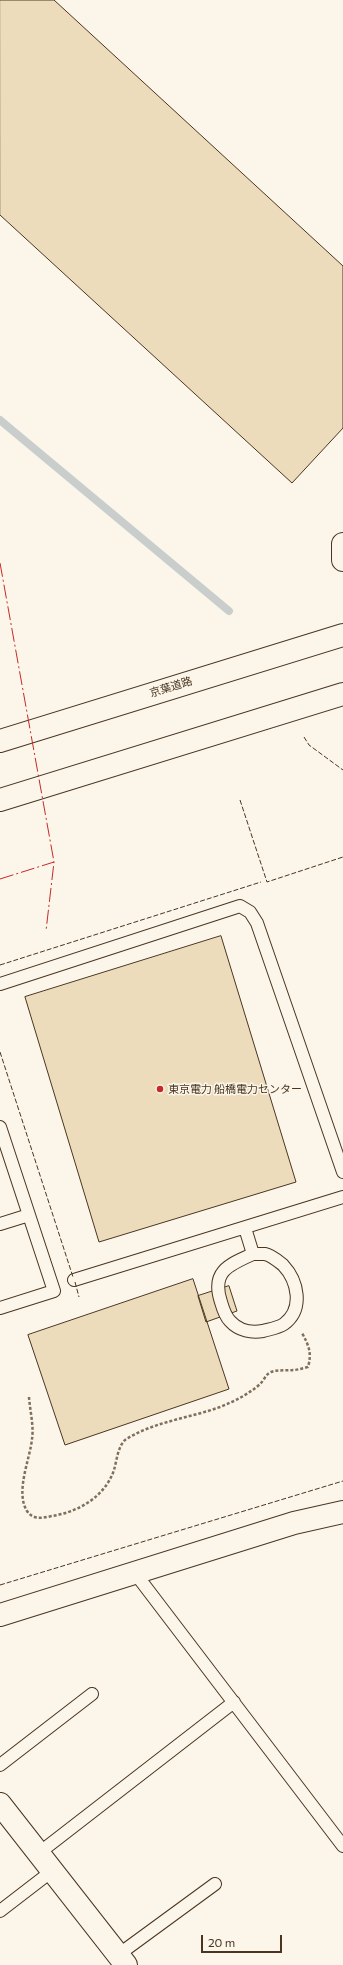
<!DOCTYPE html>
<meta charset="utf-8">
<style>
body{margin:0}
#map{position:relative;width:343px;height:1965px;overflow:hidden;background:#fbf6e9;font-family:Commissioner,sans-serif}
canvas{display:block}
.scale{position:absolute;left:201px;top:1935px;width:81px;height:18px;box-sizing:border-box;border:2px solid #4a3520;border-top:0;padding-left:5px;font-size:12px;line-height:14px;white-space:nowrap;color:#4a3520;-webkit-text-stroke:3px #fbf6e9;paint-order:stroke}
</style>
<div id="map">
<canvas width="343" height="1965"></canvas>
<div class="scale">20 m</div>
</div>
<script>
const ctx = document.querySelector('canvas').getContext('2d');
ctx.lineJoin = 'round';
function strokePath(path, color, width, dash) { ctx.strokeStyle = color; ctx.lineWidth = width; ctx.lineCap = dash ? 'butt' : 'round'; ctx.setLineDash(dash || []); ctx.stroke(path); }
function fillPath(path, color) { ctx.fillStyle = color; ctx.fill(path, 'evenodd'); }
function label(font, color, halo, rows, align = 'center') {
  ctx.font = font + ' Commissioner,"Noto Sans JP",sans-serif'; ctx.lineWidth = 3; ctx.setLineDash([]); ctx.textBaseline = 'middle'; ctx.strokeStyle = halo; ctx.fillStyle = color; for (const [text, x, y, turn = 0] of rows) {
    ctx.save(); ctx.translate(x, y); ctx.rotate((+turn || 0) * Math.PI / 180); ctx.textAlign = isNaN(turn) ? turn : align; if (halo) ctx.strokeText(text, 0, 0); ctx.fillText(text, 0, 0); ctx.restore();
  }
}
const stream = new Path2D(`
 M0,420L229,611`);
const building = new Path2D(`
 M0,0H54L343,266V428L292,483L0,215Z
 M221,936L296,1182L99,1242L25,997Z
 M193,1279L229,1389L65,1445L28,1335Z
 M229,1286L237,1311L206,1322L198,1296Z`);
const path = new Path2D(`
 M29,1397C30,1411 34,1426 32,1439C30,1459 15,1492 27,1511C33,1520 42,1518 52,1516C78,1512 105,1497 114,1470C117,1460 118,1443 128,1438C157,1421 190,1418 220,1407C235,1401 247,1395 259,1385C263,1382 265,1376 269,1373C276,1369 285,1371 293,1370C298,1370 303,1368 308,1367C312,1353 309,1346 302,1333`);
const service = new Path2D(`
 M0,984L240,906L250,912L257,923L343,1172
 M0,1127L54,1291L0,1308
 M0,1224L29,1215
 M245,1228L253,1254C257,1254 261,1254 265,1254C271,1255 278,1261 283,1265C298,1281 304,1309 284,1324C278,1328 270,1329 263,1331C252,1333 239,1331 230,1321C225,1316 223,1309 221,1302C211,1272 228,1265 253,1254
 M74,1280L343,1197
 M135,1573L343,1846
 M0,1765L92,1694
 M39,1853L234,1702
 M0,1911L52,1871
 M118,1955L215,1884`);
const minor = new Path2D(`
 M343,544V560
 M0,1615L294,1523L343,1512
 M0,1804L126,1965`);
const motorway = new Path2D(`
 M0,741L343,635
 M0,800L343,694`);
const fence = new Path2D(`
 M304,737L309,745L343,770
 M240,800L267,882L343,857
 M0,965L261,882
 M0,1052L73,1277
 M75,1282L79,1297
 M0,1585L343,1481`);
const power = new Path2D(`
 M0,563L54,862L46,931
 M0,879L54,862`);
const markers = [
 [160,1089,4,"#c62828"]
];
const streetNames = [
 ["京葉道路",171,687,-17]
];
const poiNames = [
 ["東京電力 船橋電力センター",168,1089]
];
strokePath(stream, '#c9cecd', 8);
fillPath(building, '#ecdcbc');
strokePath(building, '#4a3520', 1);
strokePath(service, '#4a3520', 14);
strokePath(minor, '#4a3520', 24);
strokePath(motorway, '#4a3520', 24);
strokePath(path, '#7f6f5c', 2.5, [3, 2]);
strokePath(service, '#fbf6e9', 12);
strokePath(minor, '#fbf6e9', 22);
strokePath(motorway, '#fbf6e9', 22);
strokePath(fence, '#4a3520', 1, [5, 2]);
strokePath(power, '#c62828', 1, [14, 3, 2, 3]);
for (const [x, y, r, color] of markers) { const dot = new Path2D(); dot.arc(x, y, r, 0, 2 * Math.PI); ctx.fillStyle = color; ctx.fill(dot); strokePath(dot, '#fbf6e9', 1.5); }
label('11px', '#4a3520', '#fbf6e9', streetNames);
label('11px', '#4a3520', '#fbf6e9', poiNames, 'left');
</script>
